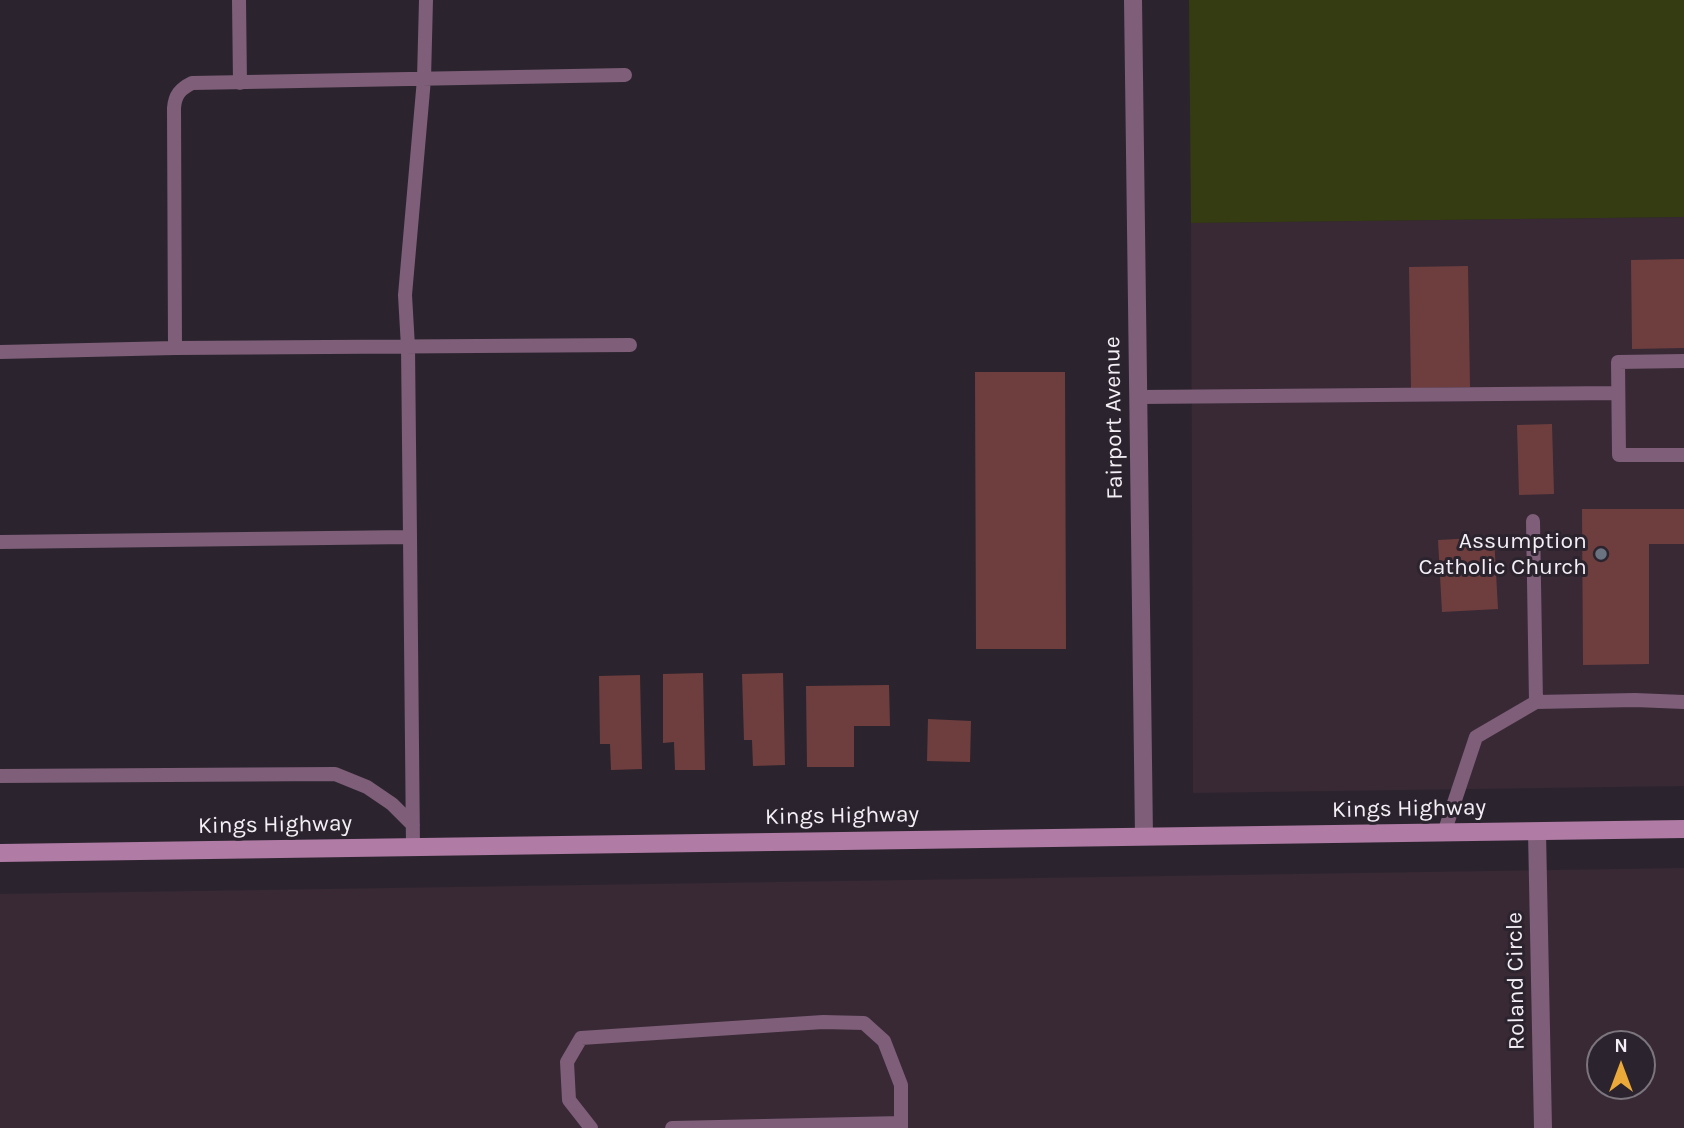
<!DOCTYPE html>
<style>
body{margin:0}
#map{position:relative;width:1684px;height:1128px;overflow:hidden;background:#2b242e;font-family:Karla,sans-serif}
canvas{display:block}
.north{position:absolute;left:1586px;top:1030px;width:70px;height:70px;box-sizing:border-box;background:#2b242e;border:2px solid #7b757e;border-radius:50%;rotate:0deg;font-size:19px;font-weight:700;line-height:28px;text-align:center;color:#f4eff6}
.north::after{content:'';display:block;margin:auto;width:24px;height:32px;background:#eba939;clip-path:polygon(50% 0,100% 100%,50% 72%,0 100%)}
</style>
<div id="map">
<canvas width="1684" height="1128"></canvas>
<div class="north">N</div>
</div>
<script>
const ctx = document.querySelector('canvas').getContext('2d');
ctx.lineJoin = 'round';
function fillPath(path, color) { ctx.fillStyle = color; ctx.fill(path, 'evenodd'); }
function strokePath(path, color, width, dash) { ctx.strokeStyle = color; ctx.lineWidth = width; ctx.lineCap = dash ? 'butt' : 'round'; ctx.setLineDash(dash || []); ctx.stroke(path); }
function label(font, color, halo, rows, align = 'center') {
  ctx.font = font + ' Karla,sans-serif'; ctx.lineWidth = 6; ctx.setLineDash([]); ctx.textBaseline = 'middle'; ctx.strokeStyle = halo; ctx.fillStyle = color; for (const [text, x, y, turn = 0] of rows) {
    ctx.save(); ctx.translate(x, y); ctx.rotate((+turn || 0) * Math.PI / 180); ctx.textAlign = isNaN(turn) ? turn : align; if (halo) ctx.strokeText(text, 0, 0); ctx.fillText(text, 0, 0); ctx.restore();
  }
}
const education = new Path2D(`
 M1684,217V786L1193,793L1191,223Z
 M1684,868V1128H0V894ZM1600,1044H1642V1086H1600Z`);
const green = new Path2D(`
 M1189,0H1684V217L1191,223Z`);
const building = new Path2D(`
 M1684,259V348L1632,349L1631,260Z
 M1468,266L1470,387L1411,388L1409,267Z
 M975,372H1065L1066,649H976Z
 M1552,424L1554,494L1519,495L1517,425Z
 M1582,509H1684V544H1649V664L1583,665Z
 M1494,537L1498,609L1442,612L1438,540Z
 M703,673L705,770H675L674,742L663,743V674Z
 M783,673L785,765L753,766L752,740H744L742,674Z
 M640,675L642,769L611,770L610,744H600L599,676Z
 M889,685L890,726H854V767H807L806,686Z
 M928,719L971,721L970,762L927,761Z`);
const lane = new Path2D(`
 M239,0L240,83
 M175,348L174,108C175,95 180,89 192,83L625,75
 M0,352L175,348L630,345
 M1684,361L1618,362L1619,455H1684
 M1139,397L1618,393
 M1533,521L1536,702
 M0,542L410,537
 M0,776L335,774L367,787L392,804L413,825
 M1444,833L1476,737L1536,702L1635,700L1684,702
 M413,848L410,537L408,347L405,295L424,79L426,0
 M591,1128L569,1100L567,1062L581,1038L823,1022L864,1023L884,1041L901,1085V1128
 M672,1128L901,1123`);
const street = new Path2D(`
 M1133,0L1144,836
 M1537,832L1543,1128`);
const secondary = new Path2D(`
 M0,853L1684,829`);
const markers = [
 [1601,554,7,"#6b7280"]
];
const streetNames = [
 ["Fairport Avenue",1114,418,-91],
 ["Kings Highway",1409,809,-1],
 ["Kings Highway",842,816,-1],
 ["Kings Highway",275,825,-1],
 ["Roland Circle",1516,981,-91]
];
const poiNames = [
 ["Assumption",1587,541],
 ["Catholic Church",1587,567]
];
fillPath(education, '#382935');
fillPath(green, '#353c12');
fillPath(building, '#6e3e3e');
strokePath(lane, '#7e5e78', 14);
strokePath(street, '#7e5e78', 18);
strokePath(secondary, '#b07ba5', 18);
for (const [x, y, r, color] of markers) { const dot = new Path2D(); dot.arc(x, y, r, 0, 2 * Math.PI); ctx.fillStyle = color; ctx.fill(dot); strokePath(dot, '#2b242e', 2.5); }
label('23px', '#f4eff6', '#2b242e', streetNames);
label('23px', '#f4eff6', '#2b242e', poiNames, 'right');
</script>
